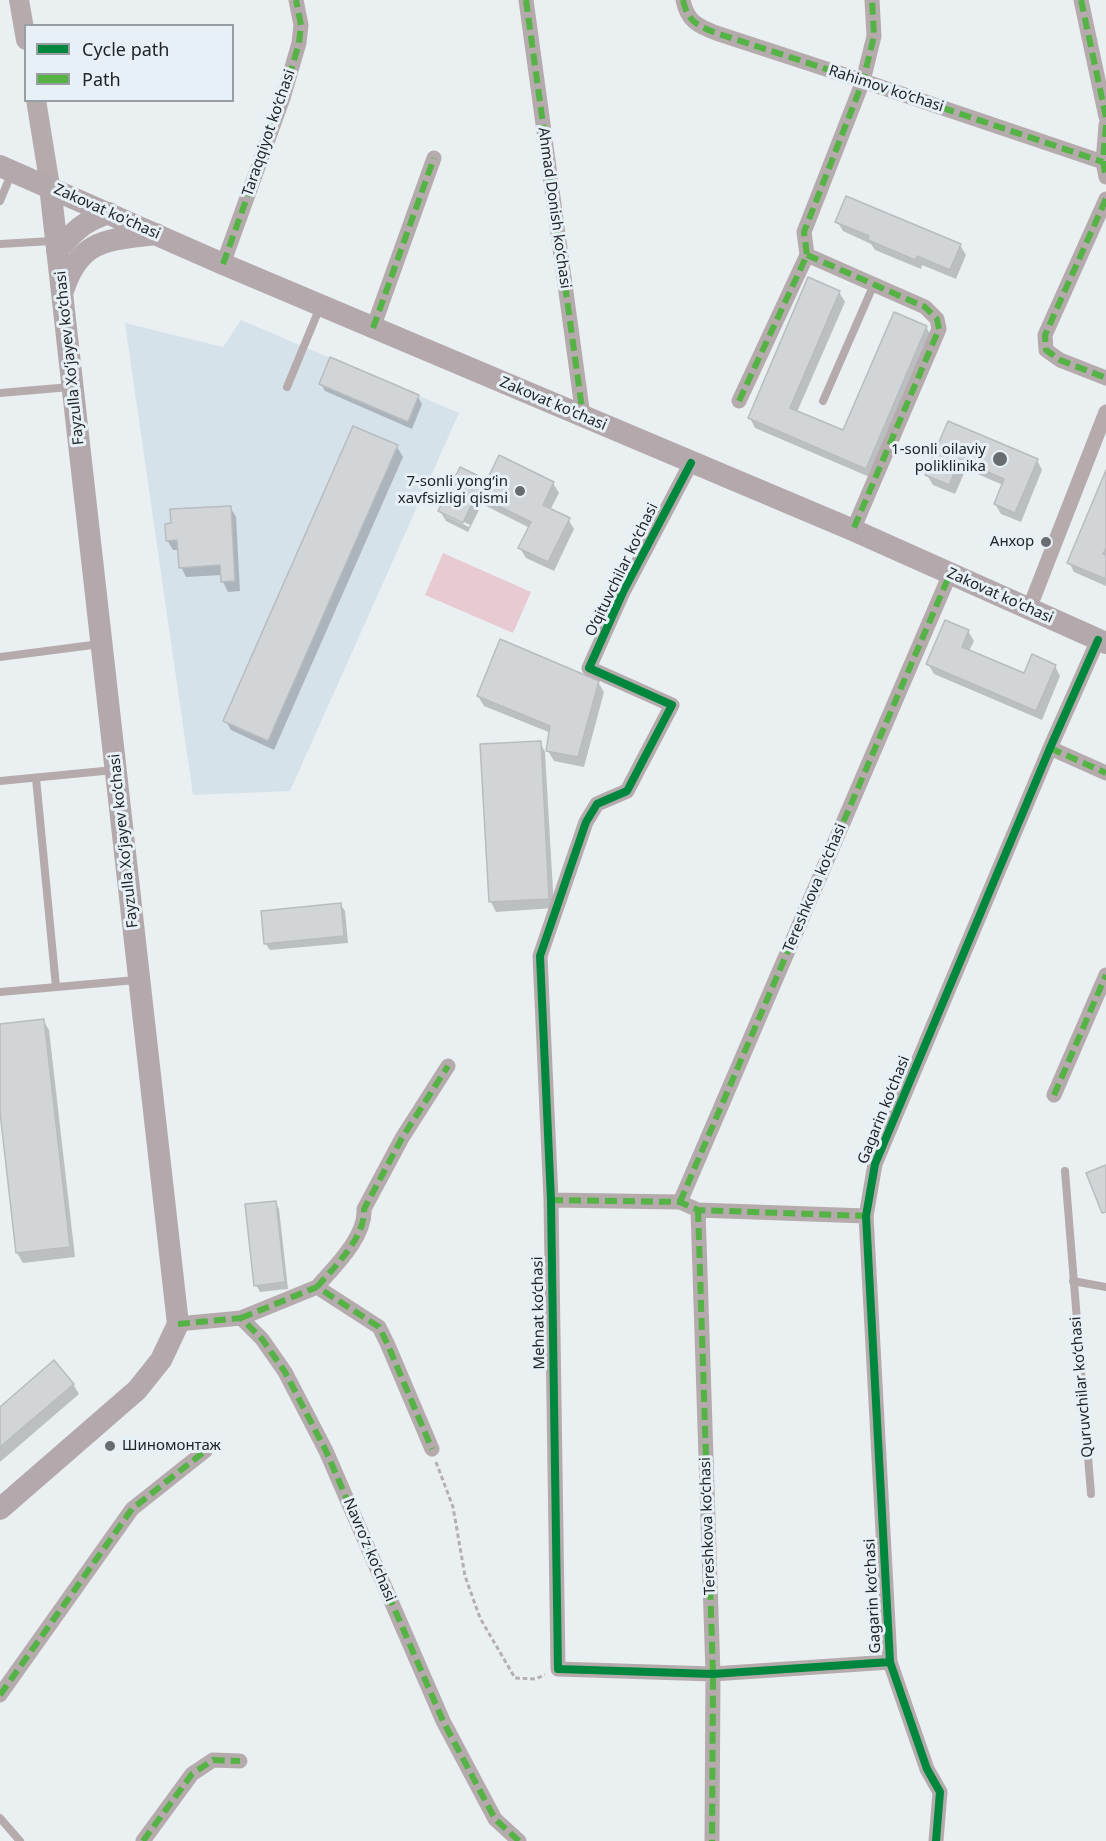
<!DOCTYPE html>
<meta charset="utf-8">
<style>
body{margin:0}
#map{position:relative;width:1106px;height:1841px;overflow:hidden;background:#eaeff2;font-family:"Noto Sans",sans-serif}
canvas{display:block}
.legend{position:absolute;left:24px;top:24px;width:210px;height:78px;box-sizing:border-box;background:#e6f0f6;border:2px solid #989fa4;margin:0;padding:8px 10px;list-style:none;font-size:18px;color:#222528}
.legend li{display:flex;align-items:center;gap:12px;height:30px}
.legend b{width:30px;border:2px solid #989fa4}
</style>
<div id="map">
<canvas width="1106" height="1841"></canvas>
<ul class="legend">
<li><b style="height:8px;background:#00873e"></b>Cycle path</li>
<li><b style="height:8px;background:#55b245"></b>Path</li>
</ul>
</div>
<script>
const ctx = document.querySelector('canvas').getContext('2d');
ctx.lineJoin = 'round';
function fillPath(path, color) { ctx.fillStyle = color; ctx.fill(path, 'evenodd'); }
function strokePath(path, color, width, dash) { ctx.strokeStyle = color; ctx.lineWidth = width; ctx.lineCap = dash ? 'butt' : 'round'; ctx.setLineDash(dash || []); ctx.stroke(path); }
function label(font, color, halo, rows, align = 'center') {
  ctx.font = font + ' "Noto Sans",sans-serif'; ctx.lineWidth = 6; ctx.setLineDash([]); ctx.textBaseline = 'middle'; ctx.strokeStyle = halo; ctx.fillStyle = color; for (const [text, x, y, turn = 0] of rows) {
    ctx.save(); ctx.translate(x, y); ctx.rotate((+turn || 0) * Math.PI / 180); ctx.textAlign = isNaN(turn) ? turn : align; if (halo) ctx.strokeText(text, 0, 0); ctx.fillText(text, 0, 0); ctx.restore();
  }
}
const built = new Path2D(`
 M241,320L459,413L290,791L193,795L125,323L223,347Z`);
const green = new Path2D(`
 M443,553L531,592L513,633L425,595Z`);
const shadow = new Path2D(`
 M837,221L960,245L966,255L956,279L922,265L921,269L875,250L871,244L843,231Z
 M839,292L845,302L797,412L844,432L926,327L932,337L872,478L755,428L750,418Z
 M321,384L418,397L422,404L412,429L325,391Z
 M949,423L1037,460L1042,470L1021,522L1001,514L995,504L1003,485L966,469L955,494L933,485L927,475Z
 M354,428L397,447L403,457L274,750L231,730L225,720Z
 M1106,474V586L1074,572L1069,562Z
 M487,482L553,483L559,493L550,510L568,519L574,529L554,571L526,558L520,548L530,528L482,504L468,532L446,521L440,511ZM446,513L470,525L469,527L446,516Z
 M230,507L236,517L240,591L228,592L223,582L222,575L186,577L181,567L179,550H173L167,540L173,525Z
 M968,631L974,641L969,651L1025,675L1055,666L1060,676L1042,720L934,674L928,664Z
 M598,682L604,692L584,767L554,761L548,751L551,733L484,706L478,696Z
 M540,742L545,752L554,908L496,912L491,902L482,746Z
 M340,904L345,911L348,943L270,950L265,943Z
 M43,1020L49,1030L75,1257L23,1263L17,1253L0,1099V1026Z
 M275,1202L279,1209L288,1289L260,1292L256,1285Z
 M73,1384L79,1394L0,1462V1409Z`);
const building = new Path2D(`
 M846,196L961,244L950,270L917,256L915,260L868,240L869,236L835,222Z
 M808,277L840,291L790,408L843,430L894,312L927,326L866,469L748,418Z
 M330,357L419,395L408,422L319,384Z
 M948,421L1038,459L1015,513L994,504L1004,479L960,460L949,485L925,475Z
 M353,426L398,445L268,741L223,721Z
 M499,455L554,482L543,505L570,518L548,562L518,548L531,522L476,495L463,523L438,511L460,467L487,480Z
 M1106,470V548L1103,554L1106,555V579L1067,563Z
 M231,506L235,581L221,582L220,565L179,568L177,540L166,541L165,524L171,523L170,509Z
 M945,620L969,630L962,647L1024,673L1032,654L1056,665L1036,711L926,664Z
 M500,639L599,681L578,757L546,751L550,726L477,696Z
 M541,741L549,899L489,902L480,744Z
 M341,903L344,936L264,944L261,911Z
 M44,1019L70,1247L16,1253L0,1112V1024Z
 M1106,1165V1212L1102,1213L1086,1173Z
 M276,1201L285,1282L254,1286L245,1204Z
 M54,1360L74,1384L0,1447V1407Z`);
const path = new Path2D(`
 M436,1462L453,1507L465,1576L480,1618L515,1678L535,1679L545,1675`);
const service = new Path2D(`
 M0,201L12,172
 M0,244L52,241
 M287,387L320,307
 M0,393L70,387
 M823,401L874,284
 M0,657L100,644
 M36,778L56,987
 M0,781L114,770
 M0,992L136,980
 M1065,1171L1091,1494
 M1073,1281L1106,1287
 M0,1818L20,1841`);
const minor = new Path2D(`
 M526,0L583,416
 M683,0C687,21 698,26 716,33L863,81L1103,162
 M1081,0L1106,117
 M1106,125L1103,162L1106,177
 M1106,199L1045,335L1046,350L1060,360L1106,378
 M807,255L925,307L937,319L939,329L853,530
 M223,264L283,98L299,43L301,25L296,0
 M373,328L434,158
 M739,401L807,255L804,232L863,81L874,36L872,0
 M691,463L623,592L589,668L672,705L627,791L597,804L586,822L540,956L551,1200L558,1669L713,1674L890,1662
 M1029,609L1106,412
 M1050,748L1106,773
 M1054,1095L1106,975
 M551,1200L680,1202L698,1210L866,1216
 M680,1202L950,574
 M698,1210L713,1674L712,1841
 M317,1287C334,1267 366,1237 364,1209L402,1138L448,1066
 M241,1318L317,1287L379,1327L387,1343L432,1449
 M178,1324L241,1318L262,1339L285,1372L326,1451L443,1721L495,1819L519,1841
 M0,1695L132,1509L205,1451
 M143,1841L192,1774L213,1760L240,1761
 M936,1841L940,1792L927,1769L890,1662L866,1216L875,1164L1050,748L1098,640`);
const tertiary = new Path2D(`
 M19,0L26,40
 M36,100L50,186`);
const secondary = new Path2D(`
 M0,166L223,264L853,530L1106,643
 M57,251C74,231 84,221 109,213
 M63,291C80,238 108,240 156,234
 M0,1509L137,1390L161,1360L178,1324L50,186`);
const quiet = new Path2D(`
 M526,0L583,416
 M683,0C687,21 698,26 716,33L863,81L1103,162
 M1081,0L1106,117
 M1106,125L1103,162L1106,177
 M1106,199L1045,335L1046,350L1060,360L1106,378
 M807,255L925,307L937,319L939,329L853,530
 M223,264L283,98L299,43L301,25L296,0
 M373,328L434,158
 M739,401L807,255L804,232L863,81L874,36L872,0
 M1050,748L1106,773
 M1054,1095L1106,975
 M551,1200L680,1202L698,1210L866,1216
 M680,1202L950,574
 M698,1210L713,1674L712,1841
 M317,1287C334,1267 366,1237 364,1209L402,1138L448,1066
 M241,1318L317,1287L379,1327L387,1343L432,1449
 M178,1324L241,1318L262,1339L285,1372L326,1451L443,1721L495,1819L519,1841
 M0,1695L132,1509L205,1451
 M143,1841L192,1774L213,1760L240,1761`);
const cycleway = new Path2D(`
 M691,463L623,592L589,668L672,705L627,791L597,804L586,822L540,956L551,1200L558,1669L713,1674L890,1662
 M936,1841L940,1792L927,1769L890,1662L866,1216L875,1164L1050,748L1098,640`);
const markers = [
 [1000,459,8,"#686c6f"],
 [520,491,6,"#686c6f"],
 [1046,542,6,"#686c6f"],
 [110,1446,6,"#686c6f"]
];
const streetNames = [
 ["Rahimov ko‘chasi",886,89,18],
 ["Taraqqiyot ko‘chasi",269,133,-71],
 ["Ahmad Donish ko‘chasi",554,208,82],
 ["Zakovat ko'chasi",107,212,24],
 ["Fayzulla Xo‘jayev ko‘chasi",70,358,-96],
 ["Zakovat ko'chasi",553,404,23],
 ["O‘qituvchilar ko‘chasi",622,570,-64],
 ["Zakovat ko'chasi",1000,596,24],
 ["Fayzulla Xo‘jayev ko‘chasi",124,841,-96],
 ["Tereshkova ko‘chasi",815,888,-67],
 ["Gagarin ko‘chasi",884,1110,-68],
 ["Mehnat ko‘chasi",539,1313,-91],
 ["Quruvchilar ko‘chasi",1082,1387,-95],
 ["Tereshkova ko‘chasi",708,1526,-92],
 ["Navro‘z ko‘chasi",369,1550,67],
 ["Gagarin ko‘chasi",873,1596,-93]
];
const poiNames = [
 ["1-sonli oilaviy",986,450],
 ["poliklinika",986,467],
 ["7-sonli yong‘in",508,482],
 ["xavfsizligi qismi",508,499],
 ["Анхор",1034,542],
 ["Шиномонтаж",122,1446,"left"]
];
fillPath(built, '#d6e2e9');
fillPath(green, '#e8cbd2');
fillPath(shadow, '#0003');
fillPath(building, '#d1d5d7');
strokePath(building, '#b8bcbf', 1.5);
strokePath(path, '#b4b0b2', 3, [4.5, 3]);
strokePath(service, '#b5aaac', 8);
strokePath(minor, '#b5aaac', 15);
strokePath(tertiary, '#b5aaac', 20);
strokePath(secondary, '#b3a9ac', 22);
strokePath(quiet, '#55b245', 6, [12, 6]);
strokePath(cycleway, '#00873e', 8);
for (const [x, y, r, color] of markers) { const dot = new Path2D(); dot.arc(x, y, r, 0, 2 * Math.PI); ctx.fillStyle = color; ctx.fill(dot); strokePath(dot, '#e6f0f6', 2); }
label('15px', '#222528', '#e6f0f6', streetNames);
label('15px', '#222528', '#e6f0f6', poiNames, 'right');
</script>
